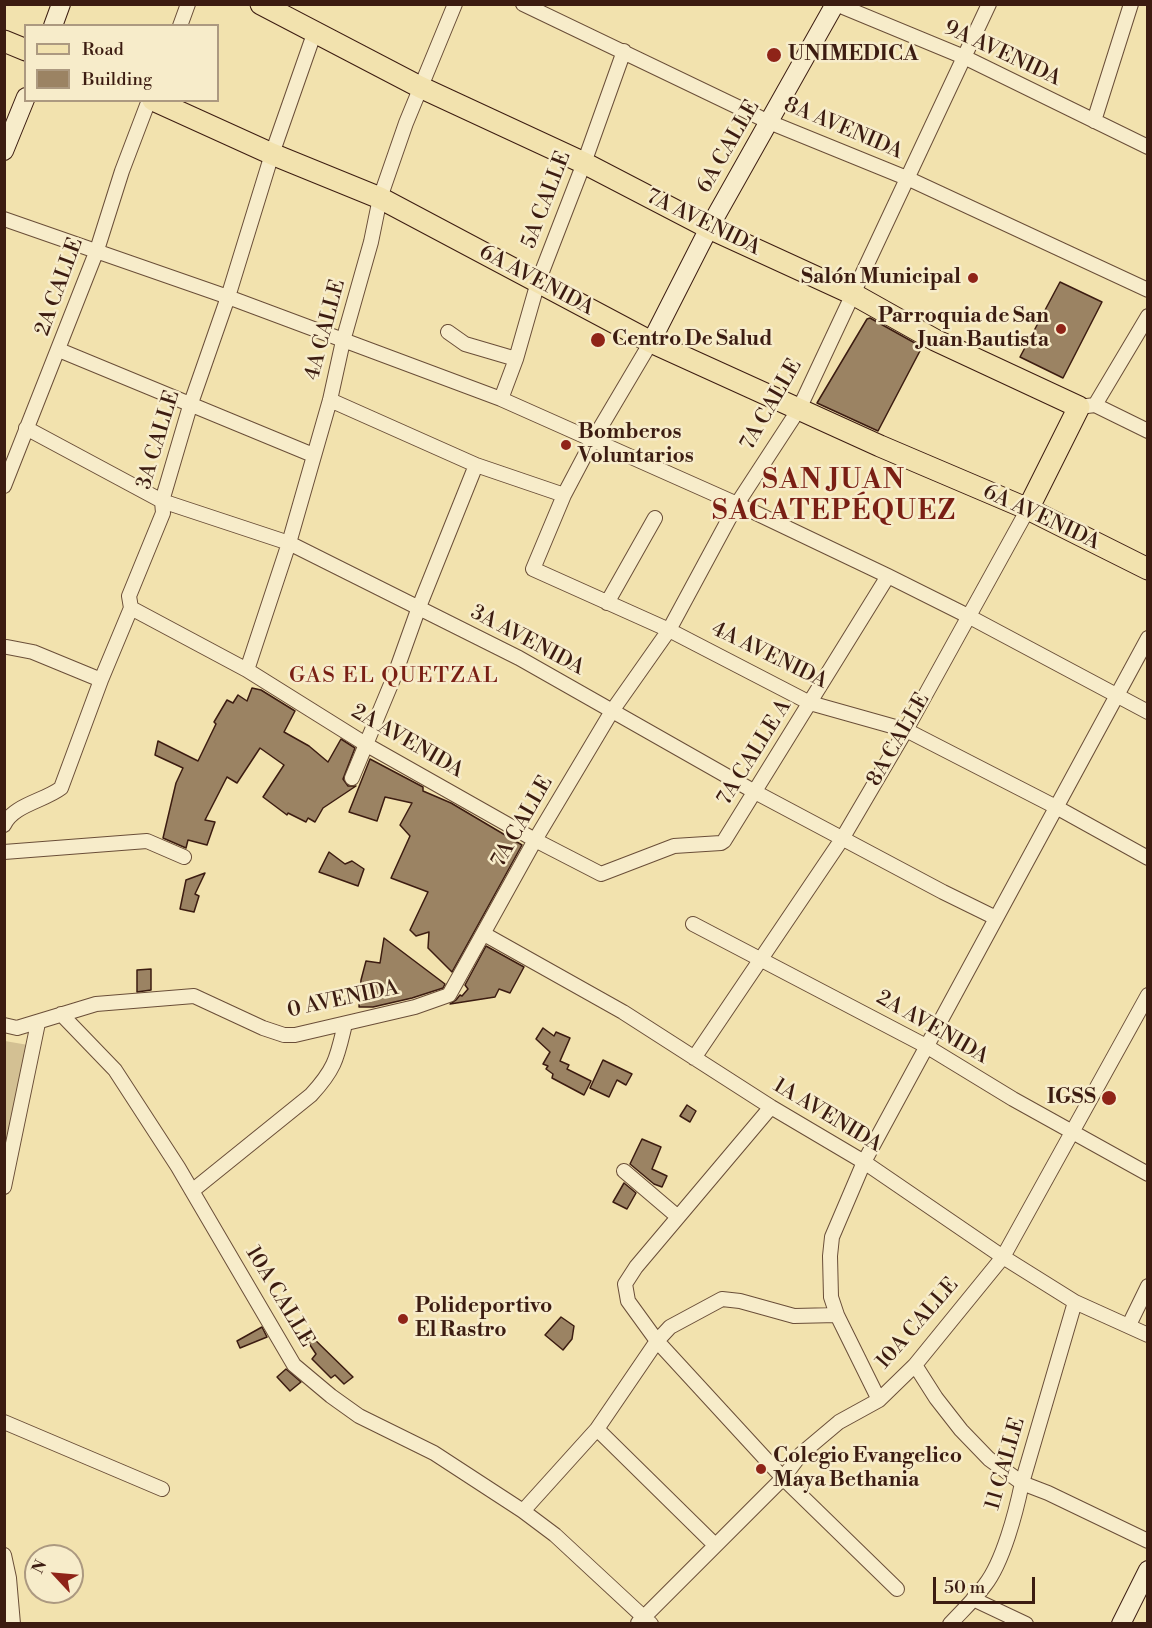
<!DOCTYPE html>
<meta charset="utf-8">
<style>
body{margin:0}
#map{position:relative;width:1152px;height:1628px;overflow:hidden;background:#f2e2ae;font-family:"Libre Bodoni",serif}
canvas{display:block}
.frame{position:absolute;inset:0;border:6px solid #3c1c11;pointer-events:none}
.legend{position:absolute;left:24px;top:24px;width:195px;height:78px;box-sizing:border-box;background:#f7ecca;border:2px solid #ac9980;margin:0;padding:8px 10px;list-style:none;font-size:18px;color:#3c1c11}
.legend li{display:flex;align-items:center;gap:12px;height:30px}
.legend b{width:30px;border:2px solid #ac9980}
.north{position:absolute;left:24px;top:1544px;width:60px;height:60px;box-sizing:border-box;background:#f7ecca;border:2px solid #ac9980;border-radius:50%;rotate:296deg;font-size:16px;font-weight:700;line-height:24px;text-align:center;color:#3c1c11}
.north::after{content:'';display:block;margin:auto;width:21px;height:27px;background:#8f2418;clip-path:polygon(50% 0,100% 100%,50% 72%,0 100%)}
.scale{position:absolute;left:933px;top:1577px;width:102px;height:27px;box-sizing:border-box;border:3px solid #3c1c11;border-top:0;padding-left:8px;font-size:18px;line-height:21px;white-space:nowrap;color:#3c1c11;-webkit-text-stroke:4px #f7ecca;paint-order:stroke}
</style>
<div id="map">
<canvas width="1152" height="1628"></canvas>
<div class="frame"></div>
<ul class="legend">
<li><b style="height:8px;background:#f2e2ae"></b>Road</li>
<li><b style="height:16px;background:#9b8363"></b>Building</li>
</ul>
<div class="north">N</div>
<div class="scale">50 m</div>
</div>
<script>
const ctx = document.querySelector('canvas').getContext('2d');
ctx.lineJoin = 'round';
function fillPath(path, color) { ctx.fillStyle = color; ctx.fill(path, 'evenodd'); }
function strokePath(path, color, width, dash) { ctx.strokeStyle = color; ctx.lineWidth = width; ctx.lineCap = dash ? 'butt' : 'round'; ctx.setLineDash(dash || []); ctx.stroke(path); }
function label(font, color, halo, rows, align = 'center') {
  ctx.font = font + ' "Libre Bodoni",serif'; ctx.lineWidth = 5; ctx.setLineDash([]); ctx.textBaseline = 'middle'; ctx.strokeStyle = halo; ctx.fillStyle = color; for (const [text, x, y, turn = 0] of rows) {
    ctx.save(); ctx.translate(x, y); ctx.rotate((+turn || 0) * Math.PI / 180); ctx.textAlign = isNaN(turn) ? turn : align; if (halo) ctx.strokeText(text, 0, 0); ctx.fillText(text, 0, 0); ctx.restore();
  }
}
const green = new Path2D(`
 M5,1041L28,1045L5,1163Z`);
const building = new Path2D(`
 M1060,282L1102,302L1063,378L1020,357Z
 M870,318L922,347L878,431L817,403L867,319Z
 M252,688L261,690L295,711L284,732L309,746L328,762L341,739L355,748L343,779L348,786H356L323,808L315,822L308,818L306,822L288,813L287,815L263,797L284,765L260,748L237,783L227,777L205,820L215,822L207,845L188,840L186,848L163,838L176,783L183,768L155,755L158,741L198,761L216,724L214,722L227,700L233,703L238,695L247,701Z
 M370,759L423,787V791L451,803L522,845L452,972L428,948L429,932L416,936L410,930L428,892L391,878L410,836L400,825L412,803L385,797L377,821L349,812Z
 M329,852L345,864L352,861L364,869L358,886L319,872Z
 M205,873L195,894L199,896L194,912L180,909L186,880Z
 M384,938L445,984L443,988L412,998L373,1007H359L361,980L366,961L380,963Z
 M486,946L524,967L510,993L499,989L495,997L450,1004L456,1000L460,995L462,996L468,989L465,985Z
 M151,969V990L137,992V970Z
 M543,1028L554,1036L556,1032L570,1038L560,1061L569,1065L567,1069L591,1081L584,1095L552,1078L553,1074L546,1069L548,1066L543,1064L550,1052L536,1039Z
 M603,1060L632,1074L626,1085L617,1080L609,1097L590,1088Z
 M687,1105L696,1111L690,1122L680,1116Z
 M642,1139L661,1147L652,1169L667,1176L662,1187L654,1184L630,1164Z
 M624,1183L636,1193L627,1209L613,1202Z
 M561,1317L574,1326L572,1339L563,1350L545,1335Z
 M262,1327L267,1337L240,1348L237,1341Z
 M308,1333L353,1377L344,1384L335,1375L331,1378L312,1359L316,1354L304,1336Z
 M286,1369L301,1382L290,1391L277,1377Z`);
const street = new Path2D(`
 M523,4L769,122L909,179L1148,290
 M836,4L964,57L1148,147
 M180,26L188,4
 M1094,121L1131,4
 M4,219L228,297L501,399L737,504L888,576L968,616L1148,712
 M448,332L465,344L516,359
 M651,342L593,440L564,495L533,569L669,630L810,703L906,730L1056,807L1148,858
 M59,350L313,455
 M501,399L516,359L538,282L584,163L624,51
 M330,400L476,465L564,495
 M1095,405L1148,316
 M1087,406L1095,405L1148,431
 M26,428L162,501L289,543L519,658L755,792L943,892L996,918
 M4,486L97,250L122,171L149,100
 M607,603L655,518
 M131,608L247,670L367,745L535,840L601,874L674,846L721,843L724,841L888,576
 M7,647L33,652L101,680
 M247,670L289,543L330,400L343,341L371,242L380,198L406,123L455,4
 M352,778L394,677L419,607L476,465
 M4,825C13,805 44,801 61,788L101,680L131,608L129,596L163,513L162,501L190,406L228,297L272,154L314,34
 M4,852L147,841L184,857
 M693,924L926,1046L1013,1099L1148,1174
 M484,934L623,1012L771,1107L864,1162L1003,1257L1075,1302L1148,1335
 M61,1014L115,1070L178,1167L294,1365L331,1396L359,1416L434,1453L523,1511L555,1535L651,1624
 M4,1025L17,1028L96,1004L194,996L263,1028L284,1035H295L415,1007L449,995L535,840L612,711L669,630L737,504L799,409L989,4
 M694,1058L842,839L906,730L1028,509
 M771,1107L636,1267L625,1284L628,1301L657,1341L783,1478L897,1589
 M624,1171L678,1217
 M4,1187L38,1023
 M192,1191L311,1095C336,1068 337,1057 345,1024
 M1129,1325L1148,1286
 M915,1365L936,1398L961,1430L989,1459L1022,1483L1048,1493L1148,1541
 M879,1400L837,1315L831,1297L830,1256L832,1237L864,1162L1148,638
 M4,1422L162,1489
 M597,1429L715,1545
 M523,1511L597,1429L657,1341L670,1327L722,1299L740,1301L794,1316L837,1315
 M4,1555L9,1578L13,1624
 M973,1599L1026,1624
 M638,1623L783,1478L801,1454L839,1422L879,1400L915,1365L1003,1257L1148,995
 M950,1624C962,1611 975,1599 985,1585C1003,1562 1016,1512 1022,1483L1075,1302`);
const secondary = new Path2D(`
 M53,26L61,4
 M4,151L26,97
 M651,342L709,228L835,4
 M1121,1624L1148,1570`);
const primary = new Path2D(`
 M261,4L420,87L584,163L709,228L853,294L935,340L1079,407L1028,509
 M4,41L26,50
 M153,100L272,154L380,198L651,342L880,446L1028,509L1148,569`);
const markers = [
 [774,55,8,"#8f2418"],
 [973,278,6,"#8f2418"],
 [1061,329,6,"#8f2418"],
 [598,340,8,"#8f2418"],
 [566,445,6,"#8f2418"],
 [1109,1098,8,"#8f2418"],
 [403,1319,6,"#8f2418"],
 [761,1469,6,"#8f2418"]
];
const streetNames = [
 ["9A AVENIDA",1002,54,25],
 ["8A AVENIDA",843,129,23],
 ["6A CALLE",729,147,-60],
 ["5A CALLE",547,200,-69],
 ["7A AVENIDA",703,223,26],
 ["6A AVENIDA",536,281,28],
 ["2A CALLE",60,287,-70],
 ["4A CALLE",326,330,-75],
 ["7A CALLE",772,405,-60],
 ["3A CALLE",159,440,-73],
 ["6A AVENIDA",1041,518,25],
 ["3A AVENIDA",527,641,28],
 ["4A AVENIDA",769,656,26],
 ["8A CALLE",899,740,-60],
 ["2A AVENIDA",407,742,30],
 ["7A CALLE A",755,753,-58],
 ["7A CALLE",523,822,-60],
 ["0 AVENIDA",343,1000,-12],
 ["2A AVENIDA",932,1028,30],
 ["1A AVENIDA",827,1116,31],
 ["10A CALLE",279,1297,59],
 ["10A CALLE",918,1324,-49],
 ["11 CALLE",1006,1464,-74]
];
const poiNames = [
 ["UNIMEDICA",788,55],
 ["Salón Municipal",961,278,"right"],
 ["Parroquia de San",1049,317,"right"],
 ["Juan Bautista",1049,341,"right"],
 ["Centro De Salud",612,340],
 ["Bomberos",578,433],
 ["Voluntarios",578,457],
 ["IGSS",1096,1098,"right"],
 ["Polideportivo",415,1307],
 ["El Rastro",415,1331],
 ["Colegio Evangelico",773,1457],
 ["Maya Bethania",773,1481]
];
const neighbourhoodNames = [
 ["GAS EL QUETZAL",394,677]
];
const districtNames = [
 ["SAN JUAN",834,482],
 ["SACATEPÉQUEZ",834,513]
];
fillPath(green, '#d3c093');
fillPath(building, '#9b8363');
strokePath(building, '#3c1c11', 1.5);
strokePath(street, '#6a4e38', 16);
strokePath(secondary, '#3c1c11', 20);
strokePath(primary, '#3c1c11', 23);
strokePath(street, '#f7ecca', 14);
strokePath(secondary, '#f7ecca', 18);
strokePath(primary, '#f2e2ae', 21);
for (const [x, y, r, color] of markers) { const dot = new Path2D(); dot.arc(x, y, r, 0, 2 * Math.PI); ctx.fillStyle = color; ctx.fill(dot); strokePath(dot, '#f7ecca', 2); }
label('21px', '#3c1c11', '#f7ecca', streetNames);
label('bold 21px', '#3c1c11', '#f7ecca', poiNames, 'left');
ctx.letterSpacing = '1.5px';
label('22px', '#7a1f14', '#f7ecca', neighbourhoodNames);
ctx.letterSpacing = '0px';
ctx.letterSpacing = '1.5px';
label('bold 27px', '#7a1f14', '#f7ecca', districtNames);
ctx.letterSpacing = '0px';
</script>
